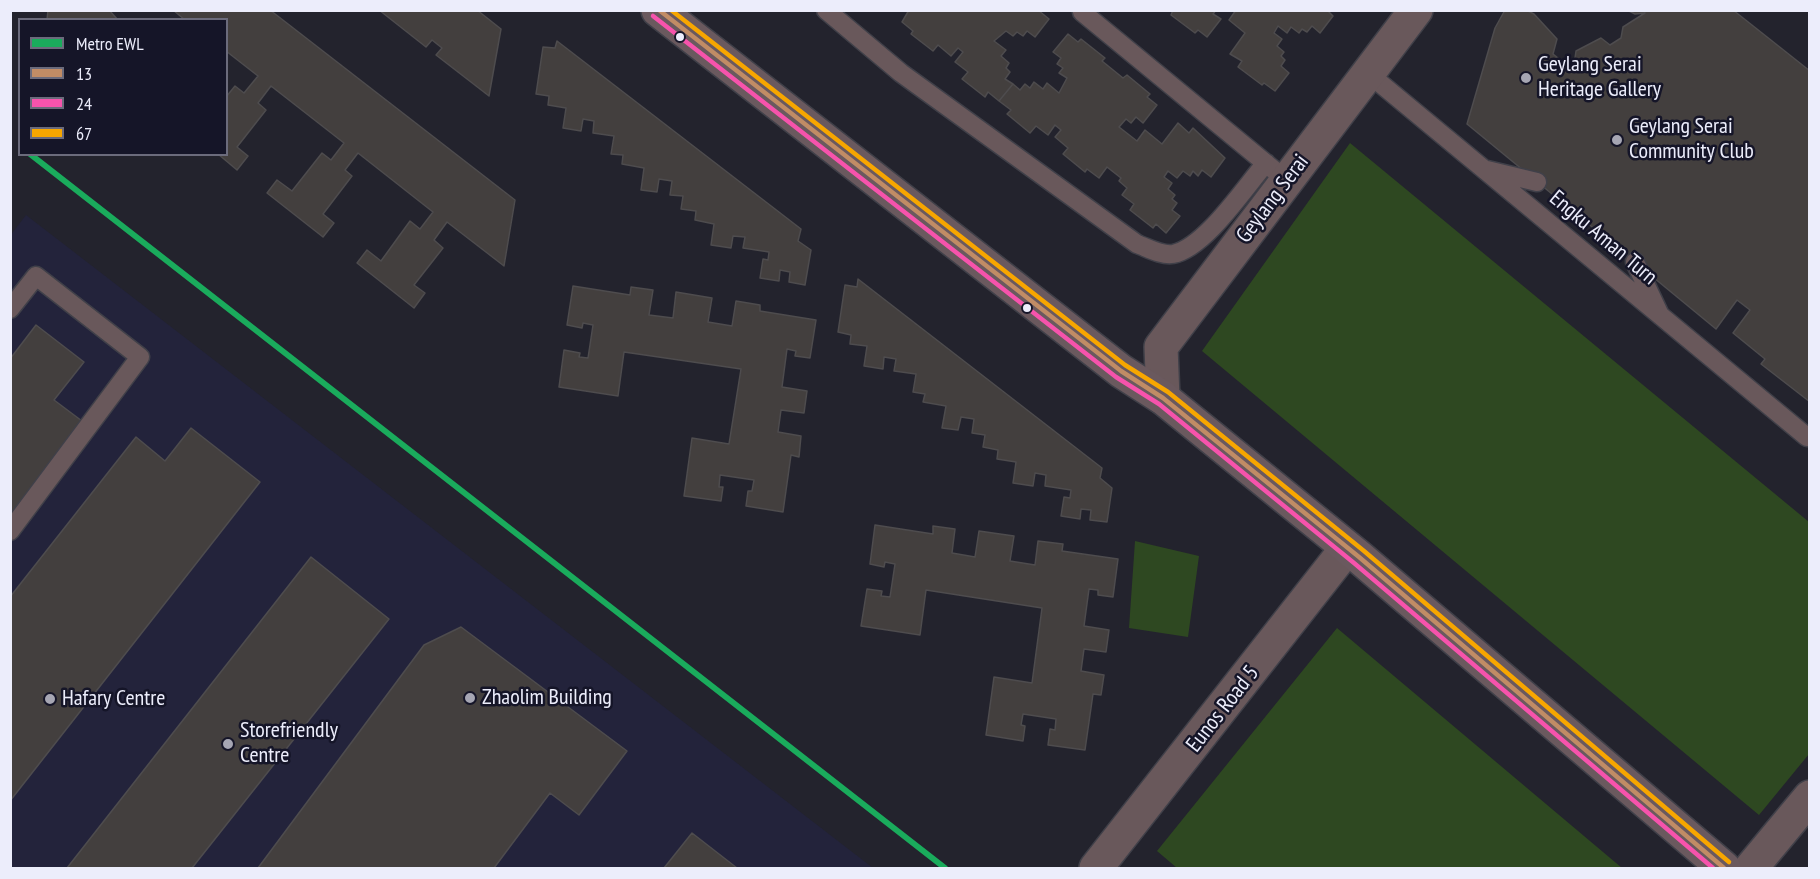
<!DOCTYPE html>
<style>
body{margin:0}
#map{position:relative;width:1820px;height:879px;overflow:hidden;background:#23232d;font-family:"PT Sans Narrow",sans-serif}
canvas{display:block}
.frame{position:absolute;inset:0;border:12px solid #ecedfb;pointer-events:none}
.legend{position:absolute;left:18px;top:18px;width:210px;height:138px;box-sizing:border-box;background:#151528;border:2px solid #6b6b7c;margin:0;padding:8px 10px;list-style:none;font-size:18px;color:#ecedfb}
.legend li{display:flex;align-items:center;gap:12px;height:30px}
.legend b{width:30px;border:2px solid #6b6b7c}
</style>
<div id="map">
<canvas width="1820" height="879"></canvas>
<div class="frame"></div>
<ul class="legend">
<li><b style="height:8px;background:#1aab5c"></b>Metro EWL</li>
<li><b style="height:8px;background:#c18c65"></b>13</li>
<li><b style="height:8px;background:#f653ac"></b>24</li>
<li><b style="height:8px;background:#f7a600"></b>67</li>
</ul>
</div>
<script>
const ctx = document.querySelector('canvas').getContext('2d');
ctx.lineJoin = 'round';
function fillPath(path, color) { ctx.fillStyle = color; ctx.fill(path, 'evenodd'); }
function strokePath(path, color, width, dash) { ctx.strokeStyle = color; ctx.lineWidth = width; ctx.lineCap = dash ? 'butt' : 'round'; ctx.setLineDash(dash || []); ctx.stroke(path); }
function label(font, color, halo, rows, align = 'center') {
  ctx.font = font + ' "PT Sans Narrow",sans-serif'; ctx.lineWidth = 5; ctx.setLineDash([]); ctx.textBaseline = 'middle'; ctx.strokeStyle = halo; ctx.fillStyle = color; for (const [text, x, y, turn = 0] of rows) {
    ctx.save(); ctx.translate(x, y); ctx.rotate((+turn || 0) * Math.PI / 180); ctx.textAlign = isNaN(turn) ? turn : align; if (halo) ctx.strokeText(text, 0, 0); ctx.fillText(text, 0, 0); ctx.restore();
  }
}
const built = new Path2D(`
 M26,215L873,868H11L10,236Z`);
const green = new Path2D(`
 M1350,143L1809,522V754L1759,815L1202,351Z
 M1135,541L1199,556L1188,637L1129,628Z
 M1337,628L1622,868H1177L1157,851Z`);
const building = new Path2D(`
 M48,10H109L118,20H47Z
 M173,10H270L515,200L504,266L447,222L434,240L443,248L414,285L425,293L414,308L357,263L367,250L381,261L410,221L420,229L433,212L358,153L345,170L352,176L323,214L334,223L323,237L267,193L277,180L292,191L322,153L331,160L344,143L271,86L258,103L266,110L237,147L248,156L237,170L218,154H226V97L235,86L244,93L258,76L226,51V20H185Z
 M379,10H477L501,29L489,96L436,55L442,48L432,40L426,47Z
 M909,10H1038L1049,19L1035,37L1027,31L1023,36L1017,32L1013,36L1006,31L994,41L1006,50L1001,56L1009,63L1006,68L1010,72L1005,79L1013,84L999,101L988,92L985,97L962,79L968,72L955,62L963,52L958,48L951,56L938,45L933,51L911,34L913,31L902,22Z
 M1216,10L1213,14L1221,19L1207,37L1198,30L1195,33L1171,15L1173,10Z
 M1236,10H1327L1333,16L1320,33L1312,26L1307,32L1302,29L1299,33L1291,27L1287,33L1278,26L1274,33L1282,39L1277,46L1284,52L1281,56L1285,60L1281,66L1289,73L1275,91L1264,83L1262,85L1238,67L1242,61L1230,54L1245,33L1229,20Z
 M1505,10H1526L1534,14L1557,39L1553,54L1568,66L1574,65L1576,51L1601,38L1610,45L1621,38L1623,27L1645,13L1635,14L1627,10H1733L1810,71V402L1761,364L1765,359L1733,333L1750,310L1737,300L1716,329L1467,124L1495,28Z
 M1068,34L1078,42L1081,39L1105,58L1102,61L1123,78L1127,75L1150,94L1147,97L1157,105L1143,123L1136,117L1131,123L1126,119L1119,127L1137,141L1145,130L1162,144L1178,123L1189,133L1193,128L1225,158L1211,177L1202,170L1198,176L1193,171L1190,176L1183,171L1177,178L1168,171L1164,177L1172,183L1168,189L1175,195L1172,199L1177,203L1172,210L1180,216L1166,233L1156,224L1153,228L1130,210L1134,204L1122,195L1127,188L1119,181L1121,178L1107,167L1099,178L1087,169L1085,172L1063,154L1068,148L1055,137L1061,130L1055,125L1048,135L1036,126L1030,133L1007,114L1011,110L999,101L1013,84L1020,90L1025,84L1030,88L1034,82L1043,89L1047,83L1059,93L1067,78L1059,73L1063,68L1057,64L1061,58L1053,52Z
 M557,41L801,229L798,241L811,250L805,285L789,282L790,272L780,270L779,281L760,278L763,259L768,260L769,252L743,248L745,237L733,236L731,248L711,245L714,224L695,220L696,211L681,209L683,196L670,195L672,181L659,179L657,192L641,190L644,168L622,164L623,155L611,154L614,136L593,133L594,121L583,119L581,131L563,128L566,108L548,105L549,96L536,94L543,47L555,48Z
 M858,279L1102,468L1100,478L1112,488L1107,522L1090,520L1091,510L1081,509L1080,519L1061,516L1064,497L1070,498L1071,490L1045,486L1046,475L1035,473L1033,486L1013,483L1016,462L997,459L998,450L983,447L985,435L972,433L974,419L961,417L958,430L942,428L946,406L923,402L925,394L913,392L916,374L894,371L896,359L884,357L883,369L864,366L867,346L850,344L851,335L838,332L845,285L857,287Z
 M573,286L630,295L631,287L653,290L649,315L673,318L676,292L712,298L708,322L732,326L736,301L760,305V311L816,320L810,358L795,356L796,351L787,349L782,387L807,391L804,413L781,410L778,432L801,436L799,457L791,455L783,512L746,506L748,491H752L754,480L720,475L719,487H723L721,501L684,496L692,438L729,444L741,369L624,352L618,396L559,387L564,350L580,353L579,357L588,358L593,325L583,323L582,328L567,325Z
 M36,325L84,362L54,400L86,424L10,522V359Z
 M191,428L260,482L10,801V597L136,437L165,461Z
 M875,525L933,534V526L955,529L952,553L975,557L979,531L1014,536L1010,561L1035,565L1038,541L1063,544L1062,551L1118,559L1113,597L1098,595V590L1089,589L1084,626L1109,630L1106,652L1084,649L1081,671L1104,675L1101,695L1093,694L1085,750L1048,745L1050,729L1055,730L1056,719L1023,714L1021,725L1025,726L1023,741L986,735L994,677L1032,683L1042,608L926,590L920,635L861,626L867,589L882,591L881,596L890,597L895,564L885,562L884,567L870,564Z
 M311,557L389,619L192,868H67Z
 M461,627L627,751L579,815L550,793L494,868H258L424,645Z
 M692,833L737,868H664Z`);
const service = new Path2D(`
 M826,10L901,73L1137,244C1148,248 1162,256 1173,254C1205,248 1245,187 1266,163
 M1082,12L1274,170
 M1369,74L1807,437
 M1487,170L1537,182
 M1635,262L1659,313
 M10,309L36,276L140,357L10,531`);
const minor = new Path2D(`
 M1163,398L1161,347L1416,10
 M1096,868L1347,548
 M1751,868L1810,797`);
const primary = new Path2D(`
 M658,10L1121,371L1163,398L1359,557L1724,868`);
const bus1 = new Path2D(`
 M659,10L1121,371L1163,398L1359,557L1724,868`);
const bus2 = new Path2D(`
 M653,16L1116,377L1159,404L1354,563L1713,868`);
const bus3 = new Path2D(`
 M671,10L1125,365L1168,392L1364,551L1729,862`);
const metro1 = new Path2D(`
 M30,154L945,868`);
const markers = [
 [680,37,5,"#ecedfb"],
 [1526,78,6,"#a6a6b3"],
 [1617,140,6,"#a6a6b3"],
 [1027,308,5,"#ecedfb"],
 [470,698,6,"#a6a6b3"],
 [50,699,6,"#a6a6b3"],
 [228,744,6,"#a6a6b3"]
];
const poiNames = [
 ["Geylang Serai",1538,65],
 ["Heritage Gallery",1538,90],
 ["Geylang Serai",1629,127],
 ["Community Club",1629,152],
 ["Zhaolim Building",482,698],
 ["Hafary Centre",62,699],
 ["Storefriendly",240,731],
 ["Centre",240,756]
];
const streetNames = [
 ["Geylang Serai",1273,199,-53],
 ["Engku Aman Turn",1603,238,40],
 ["Eunos Road 5",1223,709,-52]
];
fillPath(built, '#23233b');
fillPath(green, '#2e4821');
fillPath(building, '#433f3e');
strokePath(building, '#4e4c4e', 1.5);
strokePath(service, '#404049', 21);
strokePath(minor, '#404049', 36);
strokePath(primary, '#404049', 36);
strokePath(service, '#69585b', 18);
strokePath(minor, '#69585b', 33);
strokePath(primary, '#6a595e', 33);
strokePath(bus1, '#c18c65', 4.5);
strokePath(bus2, '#f653ac', 4.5);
strokePath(bus3, '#f7a600', 4.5);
strokePath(metro1, '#1aab5c', 6);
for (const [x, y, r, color] of markers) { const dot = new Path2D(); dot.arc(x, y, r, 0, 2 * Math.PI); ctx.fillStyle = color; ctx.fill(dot); strokePath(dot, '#151528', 2); }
label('22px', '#ecedfb', '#151528', poiNames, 'left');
label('22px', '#ecedfb', '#151528', streetNames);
</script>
